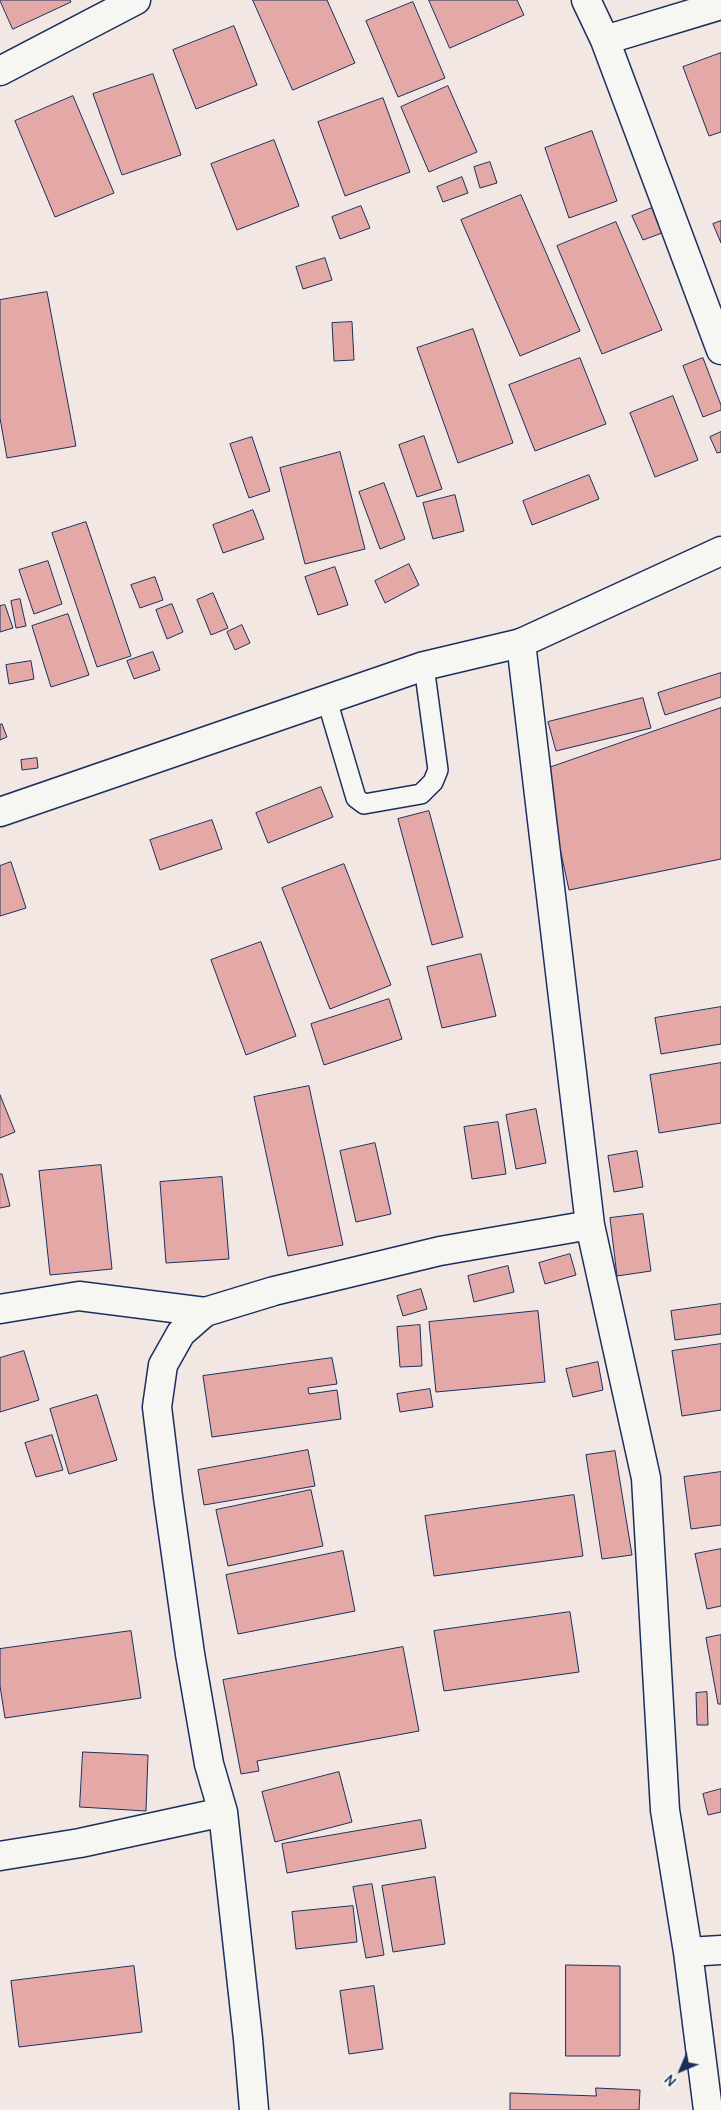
<!DOCTYPE html>
<style>
body{margin:0}
#map{position:relative;width:721px;height:2110px;overflow:hidden;background:#f2e7e3;font-family:Delius,sans-serif}
canvas{display:block}
.north{position:absolute;left:656px;top:2045px;width:50px;height:50px;-webkit-text-stroke:4px #f6f6f2;paint-order:stroke;rotate:225deg;font-size:14px;font-weight:700;line-height:20px;text-align:center;color:#1b2f5e}
.north::after{content:'';display:block;margin:auto;width:18px;height:22px;background:#1b2f5e;clip-path:polygon(50% 0,100% 100%,50% 72%,0 100%)}
</style>
<div id="map">
<canvas width="721" height="2110"></canvas>
<div class="north">N</div>
</div>
<script>
const ctx = document.querySelector('canvas').getContext('2d');
ctx.lineJoin = 'round';
function fillPath(path, color) { ctx.fillStyle = color; ctx.fill(path, 'evenodd'); }
function strokePath(path, color, width, dash) { ctx.strokeStyle = color; ctx.lineWidth = width; ctx.lineCap = dash ? 'butt' : 'round'; ctx.setLineDash(dash || []); ctx.stroke(path); }
const building = new Path2D(`
 M0,0H70L71,2L13,29Z
 M253,0H327L355,63L293,90Z
 M429,0H517L524,15L450,48Z
 M413,2L445,78L398,97L366,21Z
 M234,26L257,85L196,109L173,50Z
 M721,53V132L709,136L683,67Z
 M153,74L181,155L122,175L93,94Z
 M448,86L477,152L429,172L401,107Z
 M73,96L114,193L55,217L15,121Z
 M383,98L410,172L345,196L318,122Z
 M592,131L617,201L569,218L545,148Z
 M274,140L299,206L237,230L211,164Z
 M490,162L497,183L480,188L474,167Z
 M462,177L468,193L443,202L437,187Z
 M521,195L580,331L520,356L461,220Z
 M361,206L370,228L340,239L332,217Z
 M652,208L662,233L643,240L632,216Z
 M721,221V243L713,224Z
 M616,222L662,330L602,354L557,246Z
 M325,258L332,280L303,289L296,267Z
 M47,292L76,446L7,458L0,418V300Z
 M352,322L354,360L334,361L332,323Z
 M473,329L513,443L458,463L417,348Z
 M580,358L606,424L535,451L509,385Z
 M703,358L721,405V410L703,417L683,366Z
 M673,396L698,460L655,477L630,413Z
 M721,432V452L717,453L710,437Z
 M424,436L442,489L417,497L399,445Z
 M252,437L270,491L249,498L230,444Z
 M340,452L365,549L305,564L280,468Z
 M589,475L599,499L532,525L523,501Z
 M384,483L405,539L380,549L359,492Z
 M455,495L464,531L433,539L423,503Z
 M253,510L264,539L223,553L213,525Z
 M86,522L131,656L97,667L52,533Z
 M48,561L62,604L34,614L19,570Z
 M409,564L419,585L385,603L375,581Z
 M335,567L348,605L318,615L305,577Z
 M155,577L163,600L140,608L131,585Z
 M213,593L228,628L211,635L197,600Z
 M20,599L26,626L16,628L11,601Z
 M172,604L183,632L167,639L156,610Z
 M5,605L13,628L0,632V606Z
 M68,614L89,675L51,687L32,626Z
 M242,625L250,643L235,650L227,632Z
 M153,652L160,670L134,679L127,661Z
 M31,661L34,679L9,684L6,665Z
 M721,673V697L665,715L658,693Z
 M643,698L651,728L556,751L548,722Z
 M721,708V859L569,890L543,770Z
 M2,724L7,737L0,740V725Z
 M37,758L38,768L22,770L21,760Z
 M321,787L333,817L268,843L256,813Z
 M429,811L463,937L432,945L398,819Z
 M212,820L222,849L160,870L150,840Z
 M11,862L26,908L0,916V866Z
 M344,864L391,985L330,1009L282,888Z
 M261,942L296,1036L246,1055L211,960Z
 M481,954L496,1016L442,1028L427,967Z
 M389,999L402,1039L324,1065L311,1024Z
 M721,1007V1044L661,1054L655,1018Z
 M721,1063V1123L659,1133L650,1075Z
 M309,1086L343,1245L288,1256L254,1097Z
 M0,1095L15,1132L0,1138Z
 M536,1109L546,1163L516,1169L506,1115Z
 M498,1122L506,1174L472,1179L464,1127Z
 M375,1143L391,1214L356,1222L340,1151Z
 M637,1151L643,1187L614,1192L608,1156Z
 M101,1165L112,1269L50,1275L39,1171Z
 M0,1174H2L10,1206L0,1208Z
 M222,1177L229,1259L166,1263L160,1182Z
 M643,1214L651,1271L617,1276L610,1218Z
 M570,1254L576,1275L545,1284L539,1263Z
 M508,1266L514,1292L474,1302L468,1276Z
 M421,1289L427,1309L403,1316L397,1296Z
 M721,1304V1334L675,1340L671,1311Z
 M538,1311L545,1382L436,1392L429,1322Z
 M420,1325L422,1366L400,1367L397,1327Z
 M721,1344V1410L682,1416L672,1351Z
 M24,1351L39,1400L0,1412V1358Z
 M332,1358L337,1384L308,1388L309,1394L337,1390L341,1419L212,1437L203,1376Z
 M598,1362L603,1390L573,1397L566,1369Z
 M430,1389L433,1407L400,1412L397,1394Z
 M97,1395L117,1460L69,1474L50,1409Z
 M52,1435L63,1470L36,1477L25,1443Z
 M308,1450L315,1486L204,1505L198,1470Z
 M615,1451L632,1555L602,1559L586,1455Z
 M721,1472V1525L691,1529L684,1477Z
 M311,1490L323,1546L228,1566L216,1510Z
 M574,1495L583,1556L434,1576L425,1516Z
 M721,1549V1606L707,1609L695,1554Z
 M343,1551L355,1611L238,1634L226,1575Z
 M570,1612L579,1672L444,1691L434,1631Z
 M131,1631L141,1698L5,1718L0,1686V1649Z
 M721,1635V1704H718L706,1638Z
 M403,1647L419,1731L257,1761L259,1771L241,1774L223,1680Z
 M707,1692L708,1725H697L696,1693Z
 M83,1752L148,1755L146,1811L80,1807Z
 M339,1772L352,1822L275,1842L262,1792Z
 M721,1789V1812L708,1815L703,1794Z
 M421,1820L426,1848L287,1873L282,1844Z
 M435,1877L445,1944L393,1952L382,1886Z
 M372,1884L384,1955L366,1958L353,1887Z
 M353,1906L357,1942L296,1949L292,1912Z
 M566,1965L620,1966V2056H566Z
 M134,1966L142,2032L19,2047L11,1981Z
 M374,1986L383,2049L349,2054L340,1991Z
 M596,2088L640,2090L639,2110H510V2093L596,2096Z`);
const lane = new Path2D(`
 M327,700L356,798L364,804L421,794L433,782L438,770L424,666`);
const street = new Path2D(`
 M586,0L605,40L721,350
 M605,40L721,5
 M0,71L136,0
 M521,643L590,1225L646,1478L665,1810L688,1952L708,2110
 M0,1309L79,1296L205,1312
 M0,1856L80,1843L223,1812
 M688,1952L721,1950
 M254,2110L248,2039L223,1812L209,1764L190,1654L168,1497L157,1407L163,1365L181,1333L205,1312L274,1291L440,1251L590,1225`);
const secondary = new Path2D(`
 M0,812L424,666L521,643L721,551`);
fillPath(building, '#e4a9a6');
strokePath(building, '#1b2f5e', 1);
strokePath(lane, '#1b2f5e', 22);
strokePath(street, '#1b2f5e', 31);
strokePath(secondary, '#1b2f5e', 31);
strokePath(lane, '#f6f6f2', 19);
strokePath(street, '#f6f6f2', 28);
strokePath(secondary, '#f6f6f2', 28);
</script>
